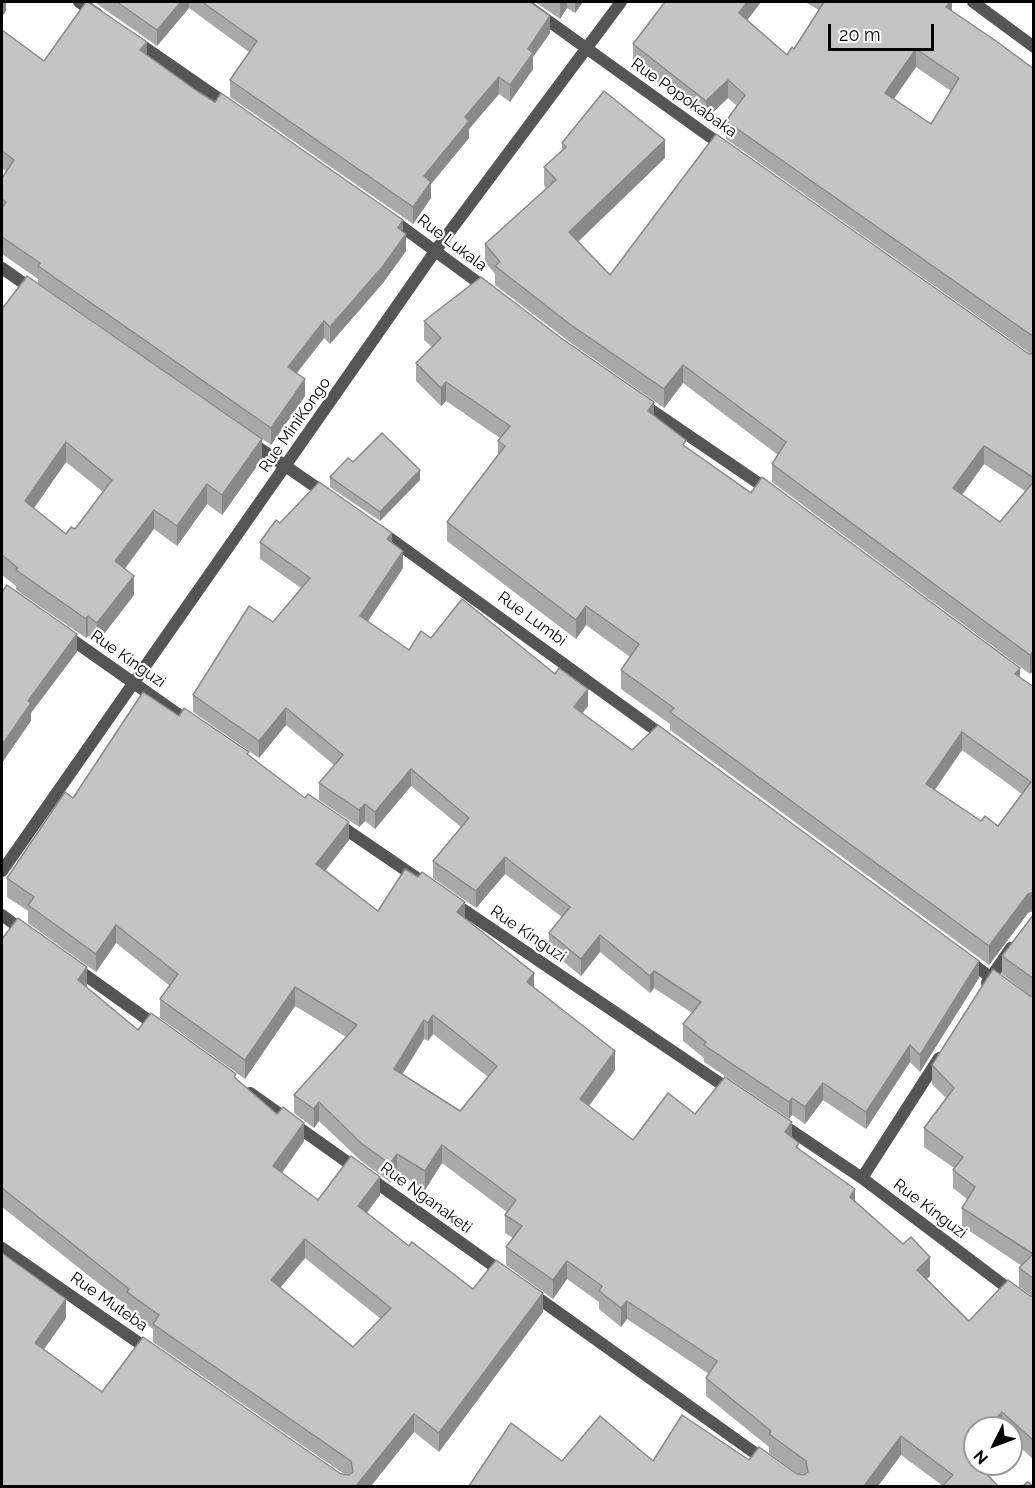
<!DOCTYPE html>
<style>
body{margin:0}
#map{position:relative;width:1035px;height:1488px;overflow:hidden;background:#fff;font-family:Raleway,sans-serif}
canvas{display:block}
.frame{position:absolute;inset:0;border:3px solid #000;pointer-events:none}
.north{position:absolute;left:963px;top:1416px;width:60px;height:60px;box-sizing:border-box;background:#fff;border:2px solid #999;border-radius:50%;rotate:228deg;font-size:16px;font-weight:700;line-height:24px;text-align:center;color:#000}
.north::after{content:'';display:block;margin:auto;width:21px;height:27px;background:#000;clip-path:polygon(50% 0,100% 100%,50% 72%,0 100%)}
.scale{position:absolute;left:828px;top:24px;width:106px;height:27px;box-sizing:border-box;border:3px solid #000;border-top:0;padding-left:8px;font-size:18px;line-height:21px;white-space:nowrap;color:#000;-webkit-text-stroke:4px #fff;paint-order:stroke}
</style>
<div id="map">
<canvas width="1035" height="1488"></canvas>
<div class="frame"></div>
<div class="north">N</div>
<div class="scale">20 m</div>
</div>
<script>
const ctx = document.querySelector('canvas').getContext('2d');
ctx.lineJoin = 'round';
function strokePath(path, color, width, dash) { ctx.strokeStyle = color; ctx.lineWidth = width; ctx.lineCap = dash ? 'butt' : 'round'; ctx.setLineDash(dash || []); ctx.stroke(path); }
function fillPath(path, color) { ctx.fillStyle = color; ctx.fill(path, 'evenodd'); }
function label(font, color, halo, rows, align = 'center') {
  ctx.font = font + ' Raleway,sans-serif'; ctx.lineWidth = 4.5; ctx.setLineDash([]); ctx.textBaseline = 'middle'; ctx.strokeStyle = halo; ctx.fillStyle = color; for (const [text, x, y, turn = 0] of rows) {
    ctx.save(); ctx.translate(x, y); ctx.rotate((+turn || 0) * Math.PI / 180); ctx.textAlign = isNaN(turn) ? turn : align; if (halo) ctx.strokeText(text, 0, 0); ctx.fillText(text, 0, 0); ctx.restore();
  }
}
const street = new Path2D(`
 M79,2L97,14
 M522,2L724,147
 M973,2L1034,47
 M134,40L231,107
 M390,218L487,289
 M2,268L36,292
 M641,403L770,491
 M249,441L326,494
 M380,531L665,737
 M64,634L192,724
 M335,822L417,878
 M2,871L436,250L621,2
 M452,902L733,1092
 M2,915L26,933
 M966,959L1001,985
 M74,967L158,1027
 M987,983L1011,948
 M250,1093L505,1274
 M780,1123L862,1178L1034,1308
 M862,1178L939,1058
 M2,1248L152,1352
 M531,1293L766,1461`);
const wall = new Path2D(`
 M97,2H530L550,33L533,57V69L510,102L499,94L469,129V138L431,184V198L413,224L230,97V80L249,52L189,8L157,46L97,4Z
 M535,2H583L575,13L567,8L560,19Z
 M761,2L747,20L787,55L794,49L819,10L805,2H952V12L1034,69V670L1030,674L772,482V464L778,455L683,383L664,408L571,343L495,285V274L485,262V244L546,188L544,185V167L562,151V143L665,158L578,242L610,275L1031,354L726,139V121L737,106L728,98L706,119L633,63V44ZM916,67L951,91L931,124L894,99ZM984,464L1025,491L1000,522L962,495Z
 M2,30L44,61L147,55L197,91L403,231L406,251L383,283L330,344L324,338L297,373L305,396L271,445L38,283V279L2,254V178L6,171L2,168Z
 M2,309L262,459L222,515L207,504L177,546L154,529L125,569L134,595L97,643L88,636L86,638L16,590V586L2,575ZM66,462L103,492L75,529L66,534L34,508Z
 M424,321L654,416L686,447L1034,687L1028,913L989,965L670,730V724L621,689V670L630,657L586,625L576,639L447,541V522L498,455V441L500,438L446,401L441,406L416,381V363L432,347L424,340ZM962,750L1022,794L998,826L981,821L935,790Z
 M353,462L420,480L380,521L330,487V477Z
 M280,523L392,542L403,568L368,621L409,650L431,638L588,706L582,713L632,750L979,978L920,1072L910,1062L866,1129L823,1100L805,1124L792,1115L789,1119L704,1062V1058L683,1041V1024L692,1013L654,988L650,993L600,952L581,976L549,950V933L562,917L505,874L476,908L433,878V861L461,827L411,786L375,829L365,821L359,827L319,800V783L334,765L286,725L259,758L193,712V695L273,622L301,588L260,559V542Z
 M179,716L249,756L349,840L326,870L378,911L465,919L615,1070L589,1106L633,1140L695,1114L792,1138L799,1149L930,1276L927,1279L969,1321L1030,1296L1033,1297L1019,1287V1268L1022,1266L962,1226V1208L967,1199L953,1188V1170L954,1168L924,1147V1128L946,1098L932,1084V1065L1030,996L1032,997L1002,974V956L1034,914V1460L1011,1439V1428H975V1459L943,1486L901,1455L878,1486L562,1461L749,1460L799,1475L769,1453V1447L706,1396V1378L709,1374L627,1319L621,1327L599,1309V1302L567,1279L553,1299L506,1265V1247L513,1238L505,1233V1215L507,1212L442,1163L425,1190L397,1172L390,1182L361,1161L319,1121L314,1128L294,1113V1095L346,1037L295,1006L245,1079L160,1018V999L170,986L116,943L96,972L28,923V911L7,897V878L73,798ZM433,1034L488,1077L460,1111L402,1074L424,1039L428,1041Z
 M2,939L87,986L86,987L138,1030L236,1078L304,1141L282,1173L318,1200L380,1195L367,1213L409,1246L473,1289L543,1312L439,1452L414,1432L371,1486H2V1253L66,1318L44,1349L102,1392L344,1474L153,1342V1329L127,1310V1306L2,1207ZM305,1258L381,1319L353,1347L280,1288Z`);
const shadedWall = new Path2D(`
 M2,2H6V11L2,17Z
 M181,2H189V8L157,46V30Z
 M560,2H567V8L560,19Z
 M575,2H583L575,13Z
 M747,2H761L739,31V13Z
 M950,2H952V17L946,7Z
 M550,16V33L533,57V69L510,102V85L528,49Z
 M147,42V59L140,50Z
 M916,49V67L885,111V93Z
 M499,77V94L469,129V138L431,184V198L413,224V207L424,176L465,117Z
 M728,80V98L706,119V101Z
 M665,140V158L569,250V232Z
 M403,220V237L398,228Z
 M406,234V251L383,283L330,344V327Z
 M324,321V338L288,384V367Z
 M683,365V383L664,408V389Z
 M305,379V396L271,445V428Z
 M446,382V401L441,406V388Z
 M654,402V421L648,411Z
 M262,439V459L222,515V495Z
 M66,442V462L25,521V501Z
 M984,446V464L953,507V488Z
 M420,470V480L380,521V512Z
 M207,484V504L177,546V526Z
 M154,510V529L115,581V561Z
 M392,533V550L387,539Z
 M403,551V568L360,633V616Z
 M134,576V595L97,643V623Z
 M586,606V625L576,639V620Z
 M88,616V636L86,638V619Z
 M77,634V652L31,713V721L2,763V745L28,701Z
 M1034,651V670L1030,674V655Z
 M1020,668V687L1015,674Z
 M588,689V706L574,724V707Z
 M286,708V725L259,758V741Z
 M962,732V750L926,802V784Z
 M411,769V786L375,829V812Z
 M365,804V821L359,827V810Z
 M349,822V840L316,882V864Z
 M505,857V874L476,908V891Z
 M1034,892V911L1028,913L989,965V946L1028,894Z
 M465,902V921L457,912Z
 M116,925V943L96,972V954Z
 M600,935V952L581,976V959Z
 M979,961V978L920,1072V1055Z
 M87,967V986L78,999V980Z
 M654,971V988L650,993V976Z
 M534,973V991L527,982Z
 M295,987V1006L245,1079V1060Z
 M433,1015V1034L428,1041V1023Z
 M424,1020V1039L394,1088V1069Z
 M910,1045V1062L866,1129V1112Z
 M615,1051V1070L580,1118V1099Z
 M823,1083V1100L805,1124V1107Z
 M792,1098V1115L789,1119V1102Z
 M319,1102V1121L314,1128V1109Z
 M792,1122V1141L785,1132Z
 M304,1123V1141L273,1185V1166Z
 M442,1145V1163L425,1190V1171Z
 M397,1154V1172L390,1182V1164Z
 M380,1177V1195L358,1224V1206Z
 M855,1189V1208L850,1197Z
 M305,1239V1258L271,1299V1280Z
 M930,1257V1276L917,1288V1270Z
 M567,1261V1279L553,1299V1280Z
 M543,1293V1312L439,1452V1433Z
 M66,1299V1318L35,1362V1343Z
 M627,1301V1319L621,1327V1308Z
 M1002,1412V1428H987Z
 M414,1414V1432L371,1486H356Z
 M901,1436V1455L878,1486H864Z
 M975,1441V1459L965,1470V1451Z`);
const building = new Path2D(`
 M86,2H88L147,42L140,50L197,91L215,102L221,93L403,220L398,228L406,234L383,266L330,327L324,321L288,367L305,379L271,428L38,266L40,263L2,237V208L6,202L2,199V178L14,160L2,151V30L44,61Z
 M117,2H181L157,30Z
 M202,2H530L550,16L528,49L533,53L510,85L499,77L465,117L469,121L424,176L431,182L413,207L230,80L257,41Z
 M665,2H747L739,13L787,55L792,47L794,49L824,2H950L946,7L996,41L1034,69V337L726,121L745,95L728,80L706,101L633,44ZM916,49L959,78L931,124L885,93Z
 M604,91L665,140L569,232L610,275L716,134L1029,354H1034V478L984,446L953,488L1000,522L1034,481V651L1030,655L772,464L786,442L683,365L664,389L571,325L495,266L500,262L485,244L556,180L544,167L566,147L562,143Z
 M27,276L262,439L222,495L207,484L177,526L154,510L115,561L134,576L97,623L88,616L86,619L16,570L18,568L2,555V309ZM66,442L112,480L75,529L71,527L66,534L25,501Z
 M481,277L561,338L654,402L648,411L686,440L683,445L751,493L762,477L1020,668L1015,674L1034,687V892L1028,894L989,946L670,712L674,708L621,670L639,644L586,606L576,620L447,522L505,446L498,441L510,426L446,382L441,388L416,363L441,338L424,321ZM962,732L1031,782L998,826L985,816L981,821L926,784Z
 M382,433L420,470L380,512L330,477L348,458L353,462Z
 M319,482L392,533L387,539L403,551L360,616L409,650L421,631L431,638L462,599L555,674L559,668L588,689L574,707L632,750L658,725L979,961L920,1055L910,1045L866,1112L823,1083L805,1107L792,1098L789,1102L704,1045L706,1042L683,1024L701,1002L654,971L650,976L600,935L581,959L549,933L570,907L505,857L476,891L433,861L469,818L411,769L375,812L365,804L359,810L319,783L343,755L286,708L259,741L193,695L249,606L273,622L310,578L260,542L276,520L280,523Z
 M7,585L77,634L28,701L31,703L2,745V592Z
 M143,692L179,716L184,708L249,752L247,754L305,798L308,794L349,822L316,864L378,911L405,869L418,877L422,872L465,902L457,912L534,973L527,982L615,1051L580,1099L633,1140L668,1093L695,1114L725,1077L792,1122L785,1132L799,1143L796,1147L855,1189L850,1197L903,1244L911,1237L930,1257L917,1270L969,1321L1008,1280L1030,1296L1034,1297V1441L1002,1412L987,1428H975V1441L965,1451L975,1462V1464H977L998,1486H942L953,1475L901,1436L864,1486H469L511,1423L562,1461L600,1416L653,1461L682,1415L749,1460L759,1447L797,1474L804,1475L808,1472L806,1461L769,1434L771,1431L706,1378L717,1361L627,1301L621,1308L599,1291L602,1286L567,1261L553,1280L506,1247L522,1226L505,1215L516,1200L442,1145L425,1171L397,1154L390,1164L361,1143L319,1102L314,1109L294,1095L357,1025L295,987L245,1060L160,999L178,974L116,925L96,954L28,905L34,897L7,878L65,792L73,798ZM433,1015L497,1066L460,1111L394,1069L424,1020L428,1023Z
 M1034,914V979L1002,956Z
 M18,918L87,967L78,980L138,1030L151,1013L236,1074L234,1077L277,1114L283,1107L304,1123L273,1166L318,1200L351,1156L380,1177L358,1206L409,1246L412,1242L473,1289L496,1260L543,1293L439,1433L414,1414L356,1486H2V1253L66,1299L35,1343L102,1392L143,1337L341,1474L349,1475L353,1472L351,1461L153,1324L159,1315L127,1292L129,1289L2,1188V939ZM305,1239L391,1308L353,1347L271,1280Z
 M993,969L1030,996L1034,997V1279L1019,1268L1033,1254L962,1208L975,1187L953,1170L963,1157L924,1128L954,1088L932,1065Z
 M1027,1482L1034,1486H1023Z`);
const streetNames = [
 ["Rue Popokabaka",684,98,35],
 ["Rue Lukala",452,243,37],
 ["Rue MiniKongo",295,425,-55],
 ["Rue Lumbi",532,619,36],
 ["Rue Kinguzi",128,659,35],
 ["Rue Kinguzi",528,934,34],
 ["Rue Nganaketi",426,1198,36],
 ["Rue Kinguzi",930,1209,37],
 ["Rue Muteba",109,1302,35]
];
strokePath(street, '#555', 12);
fillPath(wall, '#a9a9a9');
fillPath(shadedWall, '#898989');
fillPath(building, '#c4c4c4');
strokePath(building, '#898989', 1.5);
label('16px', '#000', '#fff', streetNames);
</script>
